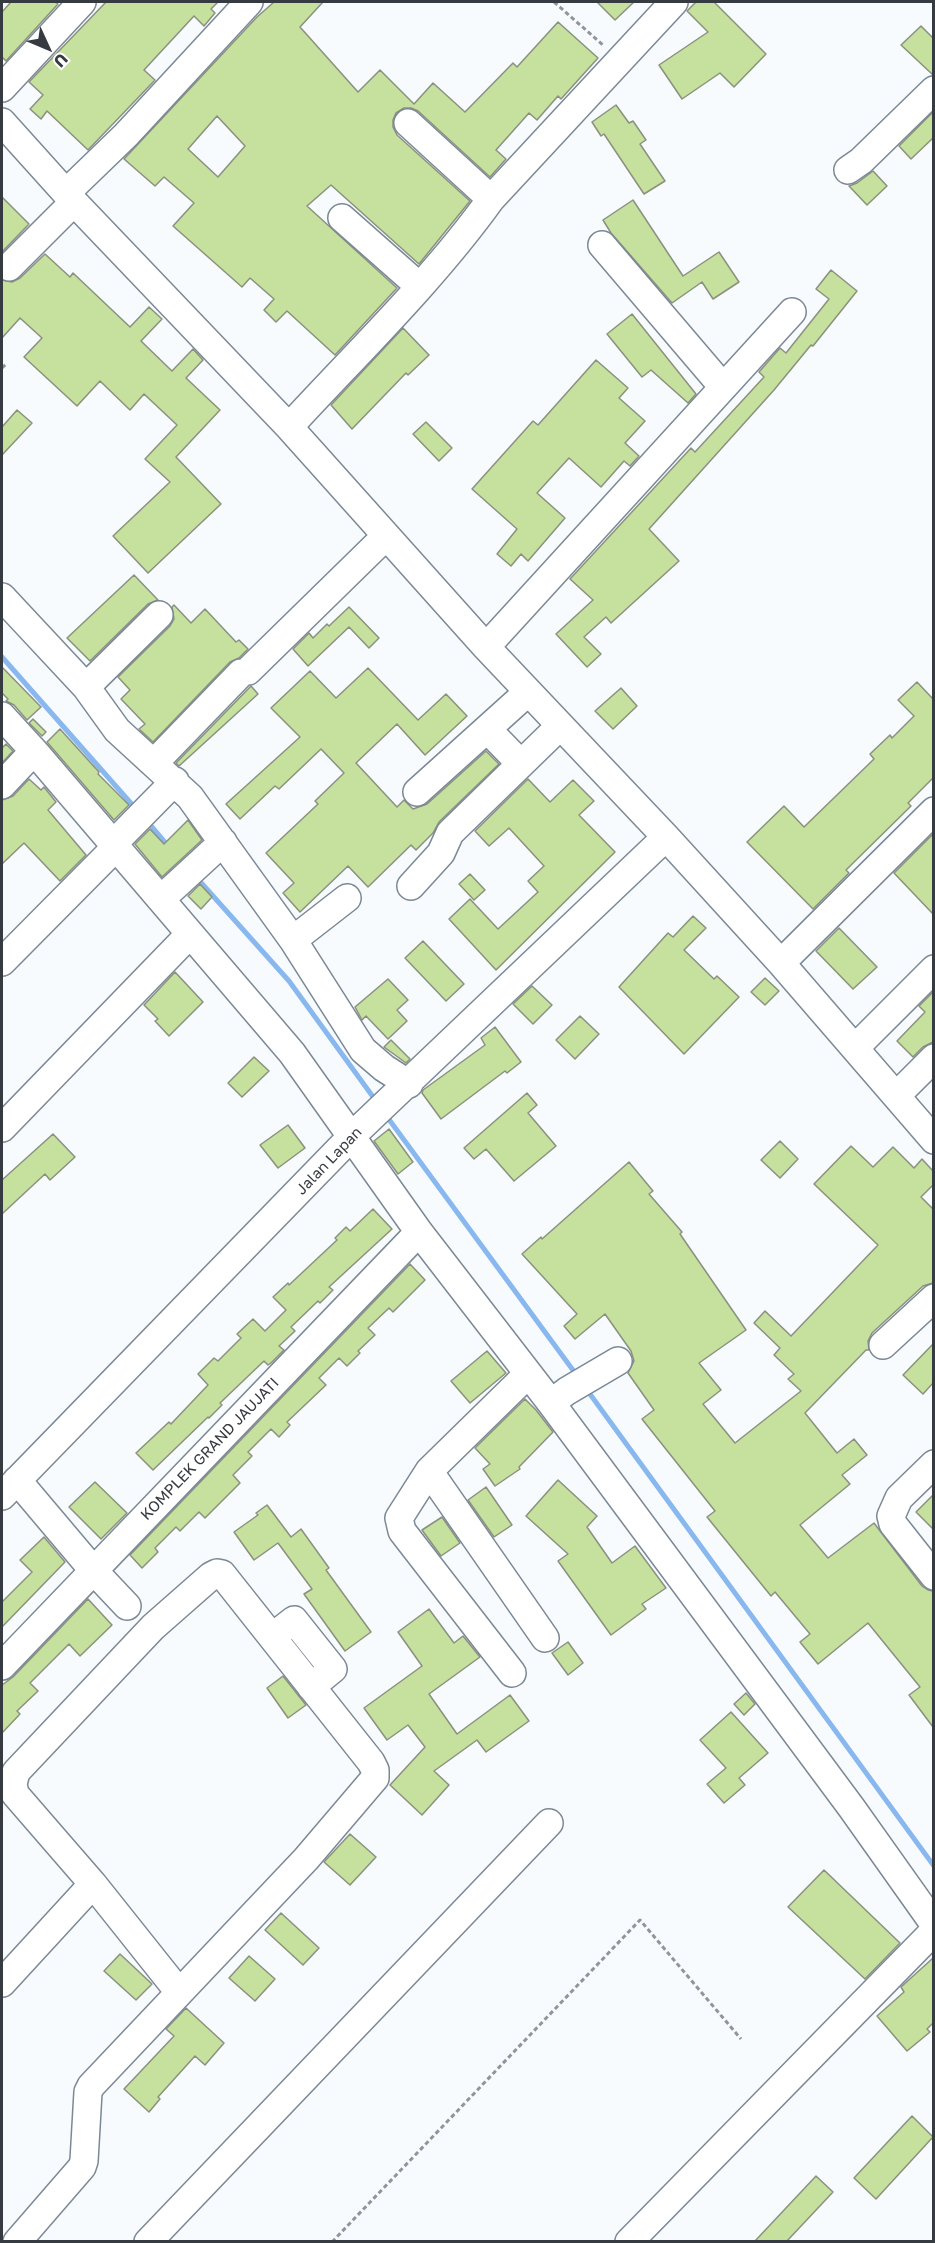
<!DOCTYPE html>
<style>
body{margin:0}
#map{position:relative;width:935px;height:2243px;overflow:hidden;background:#f8fbfe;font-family:"Golos Text",sans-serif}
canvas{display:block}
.frame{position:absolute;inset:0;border:3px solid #363b42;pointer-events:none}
.north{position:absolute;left:18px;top:18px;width:60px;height:60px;-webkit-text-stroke:4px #fff;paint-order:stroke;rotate:134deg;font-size:16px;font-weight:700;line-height:24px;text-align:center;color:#363b42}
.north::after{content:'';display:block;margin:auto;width:21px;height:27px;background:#363b42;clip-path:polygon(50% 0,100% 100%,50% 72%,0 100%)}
</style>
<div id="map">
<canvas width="935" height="2243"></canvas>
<div class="frame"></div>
<div class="north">U</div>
</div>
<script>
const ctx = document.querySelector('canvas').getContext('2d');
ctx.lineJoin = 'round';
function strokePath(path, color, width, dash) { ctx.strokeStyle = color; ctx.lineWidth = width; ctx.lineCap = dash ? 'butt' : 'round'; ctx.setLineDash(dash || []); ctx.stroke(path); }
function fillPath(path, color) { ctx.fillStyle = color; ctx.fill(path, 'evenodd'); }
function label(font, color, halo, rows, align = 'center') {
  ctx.font = font + ' "Golos Text",sans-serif'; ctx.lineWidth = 4.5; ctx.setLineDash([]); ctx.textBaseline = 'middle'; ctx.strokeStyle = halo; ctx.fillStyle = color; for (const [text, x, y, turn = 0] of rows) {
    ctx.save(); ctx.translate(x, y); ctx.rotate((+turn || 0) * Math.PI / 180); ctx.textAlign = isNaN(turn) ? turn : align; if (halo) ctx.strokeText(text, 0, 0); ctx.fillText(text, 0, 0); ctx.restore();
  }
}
const stream = new Path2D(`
 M2,657L136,809
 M147,821L170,848
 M196,877L289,981L376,1101
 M385,1114L578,1377
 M587,1390L934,1866`);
const building = new Path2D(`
 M11,2H55L58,4L6,61L2,57V12Z
 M106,2H218L211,9L215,13L204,26L194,16L144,70L155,80L88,150L47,111L41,119L30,109L43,95L29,82Z
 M274,2H323L300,27L358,92L380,70L414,104L433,83L465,112L513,63L517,67L558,22L598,58L561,99L558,96L537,120L529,113L496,150L506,159L490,177L418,111L411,108H404L396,113L393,120V127L397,135L470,201L419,264L331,185L307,206L397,288L335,355L287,311L276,322L264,310L274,299L250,278L242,287L173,226L194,203L164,177L155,186L124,159L257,17ZM217,116L245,146L218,177L188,149Z
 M597,2H634L615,20Z
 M696,2H714L766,54L734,87L720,73L682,99L659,65L708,32L687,11Z
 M921,26L933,38V75L901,45Z
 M616,105L629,123L633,121L646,140L640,144L665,181L644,194L604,134L601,136L592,122Z
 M933,112V138L911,159L899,146Z
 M873,171L887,186L867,205L849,186L857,183Z
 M2,197L29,224L2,252Z
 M633,200L683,276L719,252L739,282L713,299L702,282L672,303L611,233L603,220Z
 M45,254L70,277L73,273L130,327L149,307L162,319L141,341L172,371L193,349L203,360L186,378L220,410L176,457L221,504L148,573L113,536L170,482L145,459L177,425L144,394L130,410L100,381L77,406L24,357L42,338L20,318L2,338V280L12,282L20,278Z
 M831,270L857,291L813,346L811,345L774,390L649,529L679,561L611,623L606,617L584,637L601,654L587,667L556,634L593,600L570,579L691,448L695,452L764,377L759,372L780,348L786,353L829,299L816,289Z
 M632,314L696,394L688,403L651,370L642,377L607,334Z
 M403,328L429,355L408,375L406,373L352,429L331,405Z
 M596,360L628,388L619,398L645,421L625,443L639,456L630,466L624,461L601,487L569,458L537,493L565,518L528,561L521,554L511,566L497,554L517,529L472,489L533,421L538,425Z
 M17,410L32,423L2,455V427Z
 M426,422L452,448L439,461L413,434Z
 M134,575L158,600L148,604L90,661L67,638Z
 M174,605L191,623L205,609L236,642L239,640L248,649L239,658L230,662L153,742L139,729L145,724L121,699L130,690L118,677L170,626L174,619L172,607Z
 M349,607L379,638L369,648L349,627L308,666L293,649L309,633L313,638L327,624L329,626Z
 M2,667L41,707L27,720L14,705L6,701L8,699L2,693Z
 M368,668L418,720L446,694L467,716L425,755L397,724L356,763L397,807L404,800L413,809L427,804L486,751L499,764L439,822L433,833L416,850L411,845L368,887L348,866L300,912L283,893L294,883L266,853L318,804L315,801L344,773L321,749L279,789L275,786L240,819L226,804L300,737L271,708L310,671L336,698Z
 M917,682L933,699V778L908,803L911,806L846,870L849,873L813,909L747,842L784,806L804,827L874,759L870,754L890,735L892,738L914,716L898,700Z
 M251,686L258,694L179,766L176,763Z
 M621,688L637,706L613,729L595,711Z
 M33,719L46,732L42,736L29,723Z
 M60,729L99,772L98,774L129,805L114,820L47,742Z
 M6,744L13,751L2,763V748Z
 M29,779L41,790L44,787L56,802L48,810L86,855L60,881L24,843L2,864V800L13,796Z
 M528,779L550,802L573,780L594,801L579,815L615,852L496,970L449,919L470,899L498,929L538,892L528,881L544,866L509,828L489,846L475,831Z
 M188,820L202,840L162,877L135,844L150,829L164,844Z
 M933,834V914L894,873Z
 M470,874L485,890L474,900L459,884Z
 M200,884L212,897L201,909L188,896Z
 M693,916L706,928L684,950L714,979L717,976L739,997L684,1054L619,987L668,933L673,937Z
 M839,928L877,967L853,989L816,951Z
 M423,941L464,984L446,1001L405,958Z
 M175,972L203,1002L169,1036L155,1021L158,1019L144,1005Z
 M765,978L779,991L765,1005L751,992Z
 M388,979L408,1000L397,1010L407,1021L388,1039L366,1016L362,1020L355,1007Z
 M532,986L552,1005L533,1024L513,1004Z
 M933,992V1042L923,1047L913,1057L897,1041L925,1012L919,1006Z
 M580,1016L599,1034L575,1059L556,1040Z
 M495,1027L521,1062L507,1073L505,1071L441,1119L422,1093L423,1090L485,1045L481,1038Z
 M391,1040L410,1059L406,1063L384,1047Z
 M254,1057L269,1071L242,1097L228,1083Z
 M527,1093L537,1105L528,1113L556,1146L514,1181L486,1149L474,1159L464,1148Z
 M288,1125L305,1148L278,1168L260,1145Z
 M389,1129L413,1162L398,1174L374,1141Z
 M53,1134L75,1157L50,1180L45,1174L2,1214V1180Z
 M780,1141L798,1159L780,1178L761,1160Z
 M851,1146L873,1167L893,1147L914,1168L922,1159L933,1171V1185L921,1197L933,1209V1283L923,1286L872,1333L868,1341L869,1350H866L805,1413L837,1453L854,1439L867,1455L842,1475L850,1484L800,1525L828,1558L874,1523L922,1586L928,1590L933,1591V1727L909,1695L920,1687L868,1623L818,1664L800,1642L810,1634L775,1592L771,1596L707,1517L715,1511L642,1419L654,1410L628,1373L634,1361L631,1351L605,1314L575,1339L564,1326L577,1314L522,1254L541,1237L542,1239L629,1162L653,1191L649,1194L682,1232L680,1234L746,1330L699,1363L721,1390L703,1404L735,1443L801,1391L788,1379L794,1374L774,1355L780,1348L754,1323L765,1311L791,1336L878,1245L814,1184Z
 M373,1209L392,1229L329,1287L333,1290L320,1303L318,1301L291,1327L295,1331L279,1346L284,1350L271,1363L268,1365L264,1361L220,1403L222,1405L209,1418L208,1417L153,1470L136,1453L169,1422L171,1424L208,1385L198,1374L214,1358L218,1361L241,1338L237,1334L253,1319L265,1331L286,1310L273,1297L288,1283L289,1285L337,1240L335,1238L346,1227L350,1231Z
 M410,1264L425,1280L393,1312L389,1308L368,1328L375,1335L358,1351L360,1353L347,1366L339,1358L319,1378L326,1385L287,1422L290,1425L279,1437L271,1429L248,1452L252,1456L233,1475L240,1483L205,1518L199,1512L180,1531L176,1527L155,1548L158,1552L142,1568L130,1555Z
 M933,1344V1383L923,1394L903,1375Z
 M487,1351L506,1373L470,1403L451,1381Z
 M525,1399L536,1410L553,1432L519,1467L520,1469L495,1486L483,1469L490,1464L475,1448Z
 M558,1480L597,1516L587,1527L612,1563L635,1546L666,1588L642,1604L646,1609L611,1635L558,1561L568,1554L526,1516Z
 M95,1482L127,1513L101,1539L69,1507Z
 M486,1487L512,1525L494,1537L468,1500Z
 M933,1495V1529L916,1512Z
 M267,1505L291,1537L301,1529L329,1568L326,1570L371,1632L345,1651L304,1594L312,1589L278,1543L254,1560L234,1532L258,1515L256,1513Z
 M442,1517L460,1543L441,1556L422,1530Z
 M44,1537L65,1562L2,1627V1602L32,1572L20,1560Z
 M88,1599L112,1625L80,1656L69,1644L30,1683L38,1691L17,1711L20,1714L2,1733V1685L13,1677Z
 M429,1609L454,1643L463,1636L480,1657L429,1694L457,1734L510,1695L529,1721L486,1752L477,1740L434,1771L449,1785L422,1815L390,1785L425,1747L408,1725L387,1740L364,1708L422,1666L398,1632Z
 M568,1642L583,1663L568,1675L552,1653Z
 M283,1676L306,1705L288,1718L267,1688Z
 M746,1693L755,1704L744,1715L734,1704Z
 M731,1712L768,1753L739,1778L745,1785L724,1803L707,1784L726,1768L700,1740Z
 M350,1834L376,1857L350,1885L324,1862Z
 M824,1870L900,1943L865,1979L788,1907Z
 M281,1913L319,1948L303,1965L265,1930Z
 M120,1954L152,1984L136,2000L104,1971Z
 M249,1956L275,1979L255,2001L229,1978Z
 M933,1958V2023L927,2029L930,2032L907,2051L877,2016L904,1992L901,1987Z
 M186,2008L224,2043L205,2065L195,2056L158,2097L160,2099L149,2112L124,2089L174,2036L166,2029Z
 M912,2116L933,2137L876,2199L854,2178Z
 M816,2176L833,2192L787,2241H755Z`);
const path = new Path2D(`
 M554,2L603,45
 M2,368L7,363
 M332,2242L640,1920L741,2039`);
const minor = new Path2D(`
 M2,88L82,2
 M2,122L74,202L289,427L486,647L666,837L781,963L934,1140
 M408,123L491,199
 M848,170L861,161L934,90
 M66,193L126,135L249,2
 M342,218L419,286
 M602,245L723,387
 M9,267L74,202
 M289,427C357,353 432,281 491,199L674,2
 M2,597L86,687L117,730L190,797L293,940L363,1050L384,1068L409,1084
 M486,647L792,312
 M248,671L386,536
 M86,687L159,615
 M2,716L34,751L292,1053L419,1232L551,1403L851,1807L934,1924
 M488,730L521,764
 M154,763L241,673
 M2,785L34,751
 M417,792L528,692
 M113,844L175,781
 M411,886L441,853L450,833L560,726
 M161,899L223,842
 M293,940L347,898
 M2,962L116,847
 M781,963L934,811
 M855,1048L934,969
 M896,1096L934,1058
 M2,1128L190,934
 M883,1345L934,1298
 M551,1403L567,1391L618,1361
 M934,1464L899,1498L891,1516L893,1524L934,1576
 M429,1471L545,1638
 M17,1480L93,1570L127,1606
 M2,1496L357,1131L666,837
 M272,1637L294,1620L333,1669L311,1687
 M2,1666L419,1232
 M512,1673L402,1531L399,1518L429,1471L527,1375
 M2,1983L93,1884
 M17,2242L82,2167L84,2161L88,2092L91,2086L306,1859L375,1778V1770L371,1762L222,1574L217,1573L211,1576L153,1627L16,1772L13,1784L15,1794L93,1884L179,1992
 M148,2242L549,1823
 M629,2242L934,1931`);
const streetNames = [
 ["Jalan Lapan",329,1161,-46],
 ["KOMPLEK GRAND JAUJATI",210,1449,-46]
];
strokePath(stream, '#88b8ee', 5);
fillPath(building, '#c6e09d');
strokePath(building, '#8a917f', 1.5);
strokePath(minor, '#7b8896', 30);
strokePath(path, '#91959b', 3, [4.5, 3]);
strokePath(minor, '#fff', 27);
label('15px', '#363b42', '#fff', streetNames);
</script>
